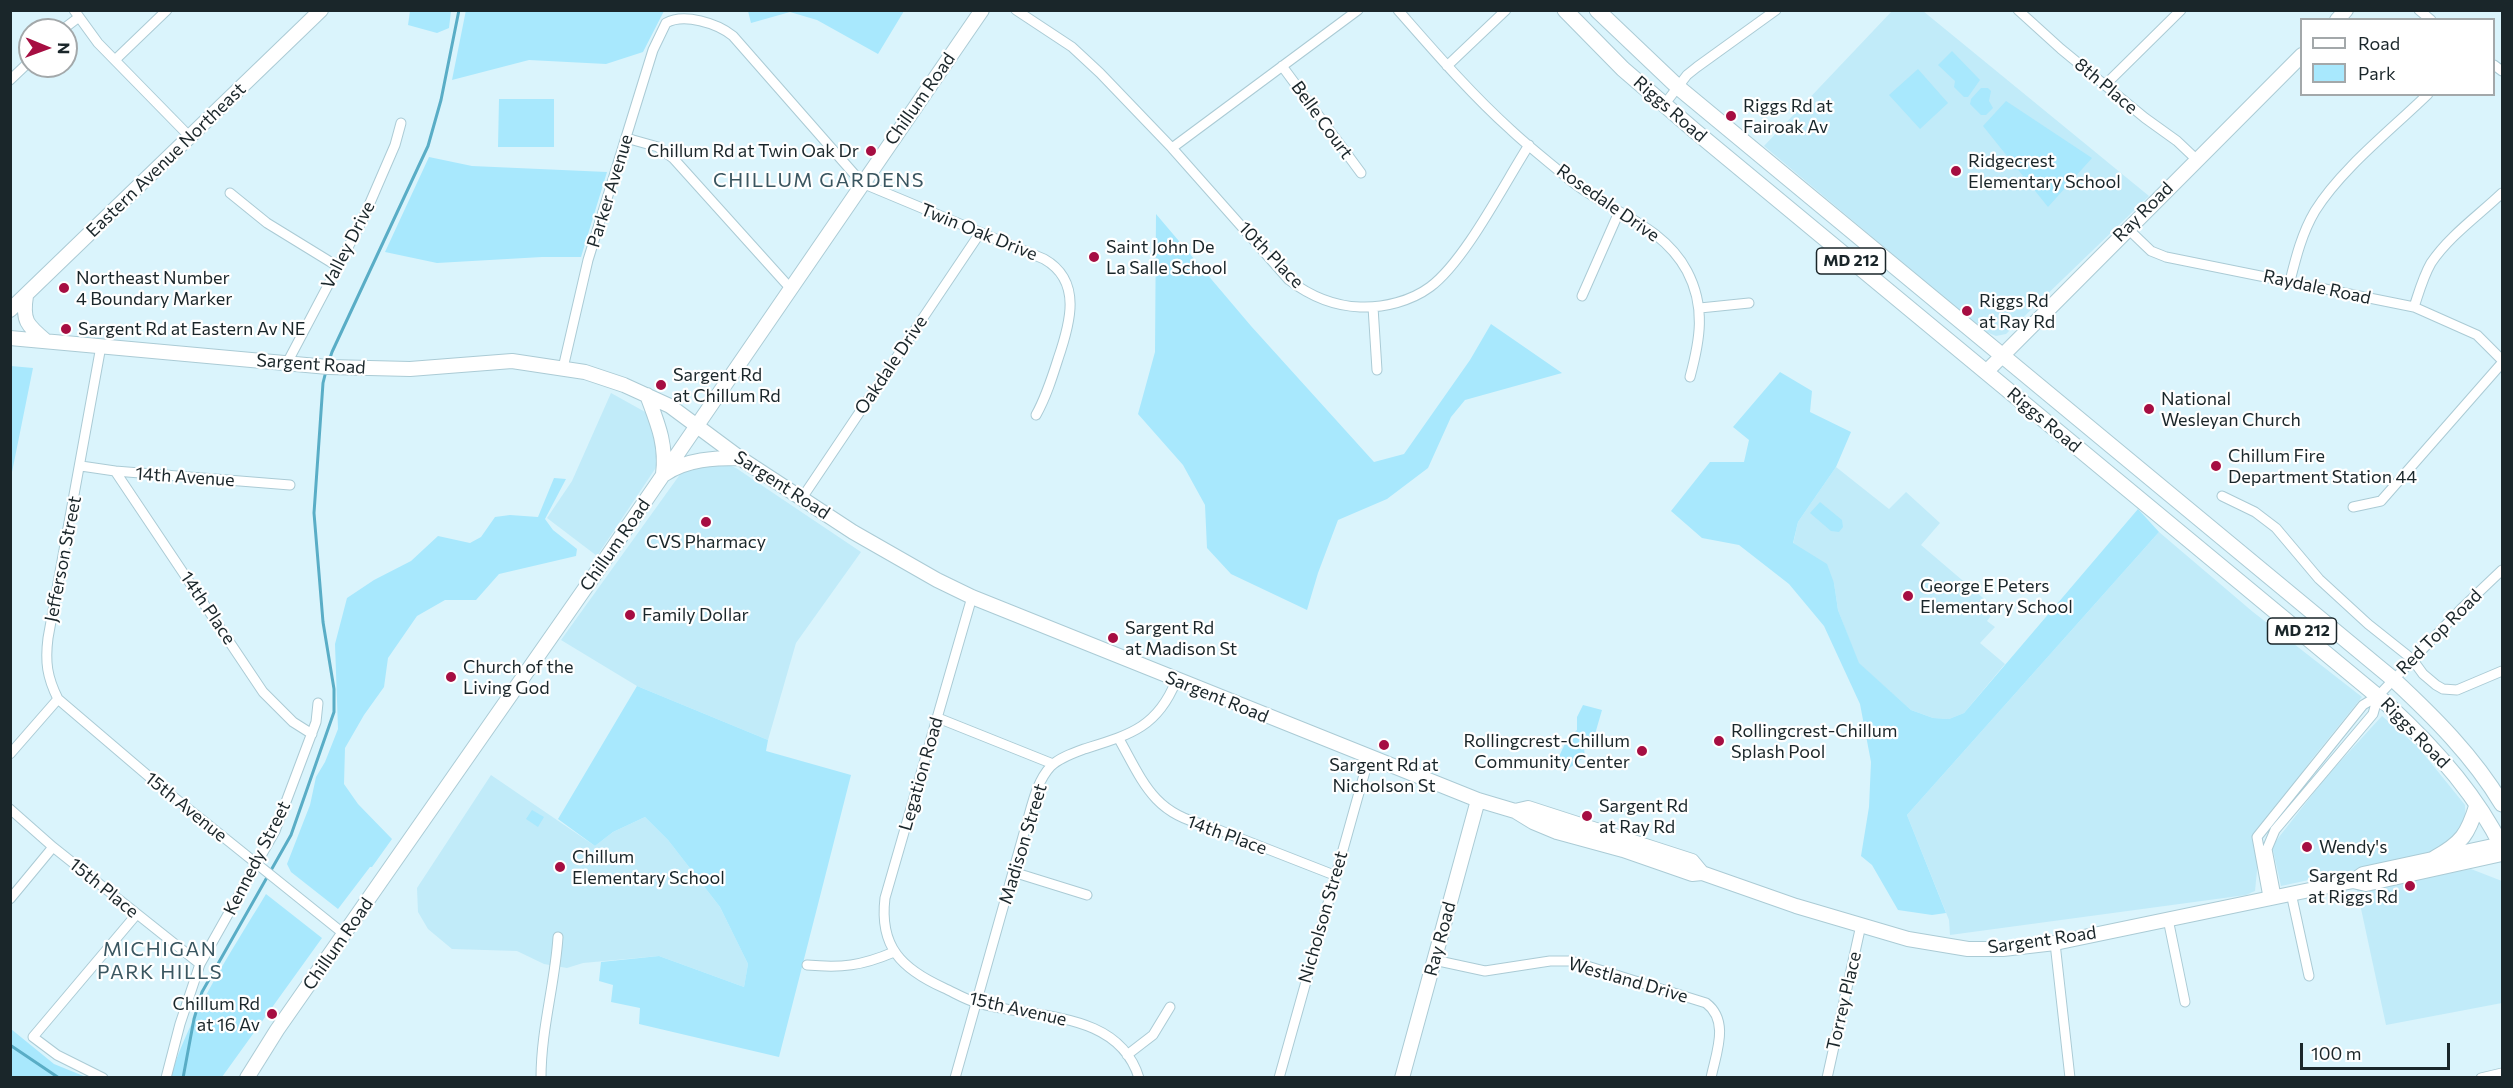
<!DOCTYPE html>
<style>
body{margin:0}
#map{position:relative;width:2513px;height:1088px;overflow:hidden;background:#daf4fc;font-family:Commissioner,sans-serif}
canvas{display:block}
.frame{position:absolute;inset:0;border:12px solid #1a262a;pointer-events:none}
.legend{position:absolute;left:2300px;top:18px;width:195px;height:78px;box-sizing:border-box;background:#fff;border:2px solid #a3a8aa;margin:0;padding:8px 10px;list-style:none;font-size:18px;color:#1a262a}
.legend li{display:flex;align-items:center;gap:12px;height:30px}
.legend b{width:30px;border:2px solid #a3a8aa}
.north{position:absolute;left:18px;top:18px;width:60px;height:60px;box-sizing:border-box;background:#fff;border:2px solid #a3a8aa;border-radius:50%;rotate:91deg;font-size:16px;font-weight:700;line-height:24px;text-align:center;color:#1a262a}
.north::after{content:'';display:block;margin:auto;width:21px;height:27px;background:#a60e42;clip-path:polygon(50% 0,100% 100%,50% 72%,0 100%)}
.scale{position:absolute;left:2300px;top:1043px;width:150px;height:27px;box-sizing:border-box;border:3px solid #1a262a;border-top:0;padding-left:8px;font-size:18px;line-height:21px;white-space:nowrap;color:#1a262a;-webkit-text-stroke:4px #fff;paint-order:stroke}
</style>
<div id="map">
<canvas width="2513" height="1088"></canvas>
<div class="frame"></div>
<ul class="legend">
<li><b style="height:8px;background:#fff"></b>Road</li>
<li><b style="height:16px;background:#a8e8fd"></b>Park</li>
</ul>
<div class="north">N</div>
<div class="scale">100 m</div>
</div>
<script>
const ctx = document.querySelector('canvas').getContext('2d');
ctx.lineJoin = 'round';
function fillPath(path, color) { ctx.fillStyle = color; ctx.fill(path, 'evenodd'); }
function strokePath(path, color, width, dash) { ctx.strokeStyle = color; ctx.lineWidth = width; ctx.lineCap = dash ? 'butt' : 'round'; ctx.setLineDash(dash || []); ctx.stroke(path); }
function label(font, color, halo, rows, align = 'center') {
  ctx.font = font + ' Commissioner,sans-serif'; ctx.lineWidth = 4.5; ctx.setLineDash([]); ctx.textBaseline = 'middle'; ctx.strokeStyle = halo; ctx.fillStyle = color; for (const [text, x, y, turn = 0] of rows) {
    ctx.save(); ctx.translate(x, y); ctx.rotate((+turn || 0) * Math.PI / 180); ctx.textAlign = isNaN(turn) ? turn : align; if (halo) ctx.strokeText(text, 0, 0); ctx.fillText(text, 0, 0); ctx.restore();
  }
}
const built = new Path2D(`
 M1892,11H1923L2149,196L2006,334L1996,336L1984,331L1764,146Z
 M611,393L647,413L657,430V466L597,556L547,518L572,481Z
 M721,462L736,468L861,552L796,643L768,740L637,686L561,640L681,473L688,466Z
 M1836,467L1889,509L1906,492L1940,523L1921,545L1996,609L1987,621L1995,627L1980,643L2005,664L1964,713L1949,719L1933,718L1911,710L1858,663L1838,610L1834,583L1793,544L1798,522Z
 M2159,532L2253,612L2362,697L2312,759L2261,830L2255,891L2246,895L1950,935L1949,920L1907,815Z
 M2382,716L2418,747L2465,805L2466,832L2448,850L2281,886L2272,846L2326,777Z
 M491,775L595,846L613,832L645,817L668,840L720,907L748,964L744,987L659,956L583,963L567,968L544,964L517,951L452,949L428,929L418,912L417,888Z
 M2471,869L2502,881V1003L2386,1025L2357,890Z`);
const green = new Path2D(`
 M466,10H664V11L643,52L606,64L529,60L452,80Z
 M410,11H451L449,28L437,33L408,25Z
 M748,11V10L904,11L878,54L817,20L790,12L751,23Z
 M1952,51L1980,80L1968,97H1964L1954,87L1955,81L1938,65Z
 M1918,69L1948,103L1920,129L1889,95Z
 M1981,88H1988L1991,91L1989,101L1993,108L1986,115H1981L1970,104L1971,99Z
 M499,99H554V147H498Z
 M2006,101L2092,158L2048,207L1983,126Z
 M429,157L472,166L607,172L581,257H542L437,263L385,252Z
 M1156,214L1251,326L1374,462L1404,454L1470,360L1491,324L1562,373L1465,400L1451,417L1428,468L1387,499L1338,520L1318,573L1307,610L1231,574L1207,548L1205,505L1183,465L1138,414L1155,352Z
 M11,366L33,368L11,477L10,366Z
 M1780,372L1812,391L1810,412L1851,432L1836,467L1798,522L1793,543L1827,564L1834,583L1838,610L1859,663L1911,710L1933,718L1949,719L1964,713L2138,509L2159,532L1907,815L1946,913L1932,915L1898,910L1872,865L1861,856L1869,807L1871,762L1860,704L1824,626L1789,584L1739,545L1702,538L1671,511L1710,462H1744L1749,440L1733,427Z
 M554,478L566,479L545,519L553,530L577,549L576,556L499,574L476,600H445L417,616L388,658L384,687L364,715L345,748L344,784L358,804L392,839L372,867H370L338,909L291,872L287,864L310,805L316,777L325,762L338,729L335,644L347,598L374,580L411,561L438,536L470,543L481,537L495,517L510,515L538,517Z
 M1820,502L1842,520L1843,527L1839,532L1831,531L1810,513Z
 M637,686L768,740L766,751L851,775L779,1057L639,1024L640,1008L611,1002L613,985L599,981L601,962L659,956L744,987L748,964L720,907L668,840L645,817L613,832L595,846L558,819Z
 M1583,705L1602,710L1593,741L1584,748L1585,757L1568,769L1556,763L1568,737L1577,730V717Z
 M532,810L544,817L538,827L526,819Z
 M266,894L322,938L222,1077L170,1078C191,1012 231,952 266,894Z
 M11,1029L54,1064L86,1077H11Z`);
const stream = new Path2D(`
 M328,364L332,352L428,146L441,100L459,10
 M10,1045L59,1078
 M183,1078L194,1019L202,992L291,835L334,712V689L323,622L314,513L323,383L326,371`);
const street = new Path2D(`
 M74,10L98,43L190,137
 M1016,10L1072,47L1100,73L1172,148L1289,280C1310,296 1333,306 1360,307C1384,308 1411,301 1430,287C1465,261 1504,184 1529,145
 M1398,10C1434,51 1470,93 1511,130C1529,147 1550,163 1570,180C1609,212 1662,224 1687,271C1706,307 1700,340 1690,377
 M2018,10L2061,49L2145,118L2177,141L2196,159
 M2419,10L2431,20
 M62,30L79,17
 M115,60L167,10
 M2494,65L2502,71
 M1282,66L1361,173
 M1447,66L1506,10
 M10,80L30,61
 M2106,84L2181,10
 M1664,105L1687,75L1697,67L1776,10
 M626,138L658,147L673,158L791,289
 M1172,148L1358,10
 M230,193L267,223L337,266
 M2127,228L2151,251L2166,257L2414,307L2477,335L2502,360
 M2290,281C2296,257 2302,233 2315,211C2341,169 2392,129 2428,94
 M1582,296L1619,212
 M1373,307L1377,370
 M2414,307C2419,292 2423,277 2431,263C2449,236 2479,215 2502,193
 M1700,308L1749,303
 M101,346L48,638C45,662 47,677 58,699L160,786L344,934
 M287,363L363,219L395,145L401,123
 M563,368L588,260L653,50L666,23C684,13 717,23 733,36L862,183L1044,259C1083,281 1070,324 1058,359C1052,378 1046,397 1036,415
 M81,466L115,471L290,485
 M115,471L263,692L293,722L312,734
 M2222,496L2255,512L2276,528L2319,579L2368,624L2412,659L2423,674L2436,685L2443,689L2457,690L2502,671
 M802,498L980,233
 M2353,507L2381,501L2502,363
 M972,597L885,898C879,947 902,969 944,988C955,993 966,1000 978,1003C1032,1019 1118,1009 1139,1078
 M938,718L1053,764
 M1119,739C1143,782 1154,814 1206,825L1334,875
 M10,754L58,699
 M10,809L53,847L200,964
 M1013,872L1087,895
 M2291,893L2309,976
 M2276,896L2267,849L2275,830L2373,714L2378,696
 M2268,897L2257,837L2363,705L2378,696L2461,609L2502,570
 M10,899L53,847
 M2168,919L2185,1002
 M2055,943L2070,1078
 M1434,960L1485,971L1550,961H1571L1706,1003C1730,1021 1716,1053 1711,1078
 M807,965C842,968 861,966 894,952
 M1127,1055L1153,1035L1170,1007
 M103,1078L57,1055L33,1037L136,915
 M166,1078L180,1024L200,964L275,831L316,722L318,703
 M541,1078C541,1029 555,984 558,937
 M955,1078L1026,826C1032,806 1036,782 1051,766C1059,758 1073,753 1084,749C1129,735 1157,728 1176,681
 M1279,1078L1369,757
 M1827,1078L1861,925
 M2481,1078L2502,1073`);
const secondary = new Path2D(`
 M2337,20L2346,10
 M26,296C22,321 27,325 46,341
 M10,310L321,10
 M10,338L328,367L410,369L512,361L585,372L624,385L670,406L740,458L853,532L937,580L972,597L1478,800L1515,811L1533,822L1557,832L1623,850L1692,874L1702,873L1796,906L1908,939L1968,949H2003L2055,943L2353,881L2366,884L2502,854
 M1986,372L2302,55
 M647,395C657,422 667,444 663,474
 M665,474C687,459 714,458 740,458
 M1515,811L1528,808L1692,861L1702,873
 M2353,881L2363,874L2502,844
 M247,1078L277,1030L602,564L982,10
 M1402,1078L1478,800`);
const primary = new Path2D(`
 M1565,10L1623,69L1695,131L2387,704C2432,745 2475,792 2502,847
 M1597,10L1679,88L2393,679C2434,717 2473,756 2502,804
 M2435,858C2462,843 2468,834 2477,805`);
const markers = [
 [1731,116,6,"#a60e42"],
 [871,151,6,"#a60e42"],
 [1956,171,6,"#a60e42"],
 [1094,257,6,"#a60e42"],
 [64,288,6,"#a60e42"],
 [1967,311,6,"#a60e42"],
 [66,329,6,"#a60e42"],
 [661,385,6,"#a60e42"],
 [2149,409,6,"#a60e42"],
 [2216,466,6,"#a60e42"],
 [706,522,6,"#a60e42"],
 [1908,596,6,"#a60e42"],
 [630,615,6,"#a60e42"],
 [1113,638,6,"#a60e42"],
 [451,677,6,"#a60e42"],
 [1719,741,6,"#a60e42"],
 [1384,745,6,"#a60e42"],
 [1642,751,6,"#a60e42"],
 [1587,816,6,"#a60e42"],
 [2307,847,6,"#a60e42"],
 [560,867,6,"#a60e42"],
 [2410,886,6,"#a60e42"],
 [272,1014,6,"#a60e42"]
];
const shields = [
 [1851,261,69],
 [2302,631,69]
];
const shieldNames = [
 ["MD 212",1851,261],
 ["MD 212",2302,631]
];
const streetNames = [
 ["8th Place",2106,86,40],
 ["Chillum Road",920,99,-55],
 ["Riggs Road",1670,109,41],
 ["Belle Court",1322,120,54],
 ["Eastern Avenue Northeast",166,160,-44],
 ["Parker Avenue",610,191,-73],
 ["Rosedale Drive",1608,203,35],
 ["Ray Road",2143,212,-45],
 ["Twin Oak Drive",979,232,22],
 ["Valley Drive",348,245,-63],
 ["10th Place",1271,255,46],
 ["Raydale Road",2317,287,12],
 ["Sargent Road",311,364,4],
 ["Oakdale Drive",891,365,-56],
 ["Riggs Road",2044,420,40],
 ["14th Avenue",185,477,4],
 ["Sargent Road",782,485,33],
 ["Chillum Road",615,545,-55],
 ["Jefferson Street",63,559,-79],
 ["14th Place",208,608,56],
 ["Red Top Road",2439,632,-45],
 ["Sargent Road",1217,697,22],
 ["Riggs Road",2415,733,46],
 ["Legation Road",921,774,-74],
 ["15th Avenue",186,807,39],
 ["14th Place",1227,835,20],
 ["Madison Street",1023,844,-73],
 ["Kennedy Street",257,858,-63],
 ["15th Place",104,888,39],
 ["Nicholson Street",1323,917,-74],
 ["Ray Road",1440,939,-75],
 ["Sargent Road",2042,940,-8],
 ["Chillum Road",338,944,-55],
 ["Westland Drive",1628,980,16],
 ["Torrey Place",1844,1001,-77],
 ["15th Avenue",1018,1009,13]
];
const poiNames = [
 ["Riggs Rd at",1743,106],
 ["Fairoak Av",1743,127],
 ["Chillum Rd at Twin Oak Dr",859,151,"right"],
 ["Ridgecrest",1968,161],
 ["Elementary School",1968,182],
 ["Saint John De",1106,247],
 ["La Salle School",1106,268],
 ["Northeast Number",76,278],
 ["4 Boundary Marker",76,299],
 ["Riggs Rd",1979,301],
 ["at Ray Rd",1979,322],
 ["Sargent Rd at Eastern Av NE",78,329],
 ["Sargent Rd",673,375],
 ["at Chillum Rd",673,396],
 ["National",2161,399],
 ["Wesleyan Church",2161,420],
 ["Chillum Fire",2228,456],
 ["Department Station 44",2228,477],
 ["CVS Pharmacy",706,542,"center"],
 ["George E Peters",1920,586],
 ["Elementary School",1920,607],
 ["Family Dollar",642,615],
 ["Sargent Rd",1125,628],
 ["at Madison St",1125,649],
 ["Church of the",463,667],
 ["Living God",463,688],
 ["Rollingcrest-Chillum",1731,731],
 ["Splash Pool",1731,752],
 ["Rollingcrest-Chillum",1630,741,"right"],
 ["Community Center",1630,762,"right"],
 ["Sargent Rd at",1384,765,"center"],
 ["Nicholson St",1384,786,"center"],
 ["Sargent Rd",1599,806],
 ["at Ray Rd",1599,827],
 ["Wendy's",2319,847],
 ["Chillum",572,857],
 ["Elementary School",572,878],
 ["Sargent Rd",2398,876,"right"],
 ["at Riggs Rd",2398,897,"right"],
 ["Chillum Rd",260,1004,"right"],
 ["at 16 Av",260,1025,"right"]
];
const neighbourhoodNames = [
 ["CHILLUM GARDENS",819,180],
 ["MICHIGAN",160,949],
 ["PARK HILLS",160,972]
];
fillPath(built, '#c1ebf9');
fillPath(green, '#a8e8fd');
strokePath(stream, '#59adc6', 3);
strokePath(street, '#abcbd5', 11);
strokePath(secondary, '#abcbd5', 16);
strokePath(primary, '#abcbd5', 17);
strokePath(street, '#fff', 9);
strokePath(secondary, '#fff', 14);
strokePath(primary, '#fff', 15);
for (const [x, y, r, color] of markers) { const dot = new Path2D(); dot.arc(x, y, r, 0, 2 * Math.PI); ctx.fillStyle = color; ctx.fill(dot); strokePath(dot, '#fff', 2); }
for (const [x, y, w] of shields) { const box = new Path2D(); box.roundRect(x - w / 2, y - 13, w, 26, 4.5); ctx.fillStyle = '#fff'; ctx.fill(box); strokePath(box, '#1a262a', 1.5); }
label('bold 16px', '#1a262a', null, shieldNames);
label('18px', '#1a262a', '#fff', streetNames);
label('18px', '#1a262a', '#fff', poiNames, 'left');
ctx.letterSpacing = '1.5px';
label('20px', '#3a5660', '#fff', neighbourhoodNames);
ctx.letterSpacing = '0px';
</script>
